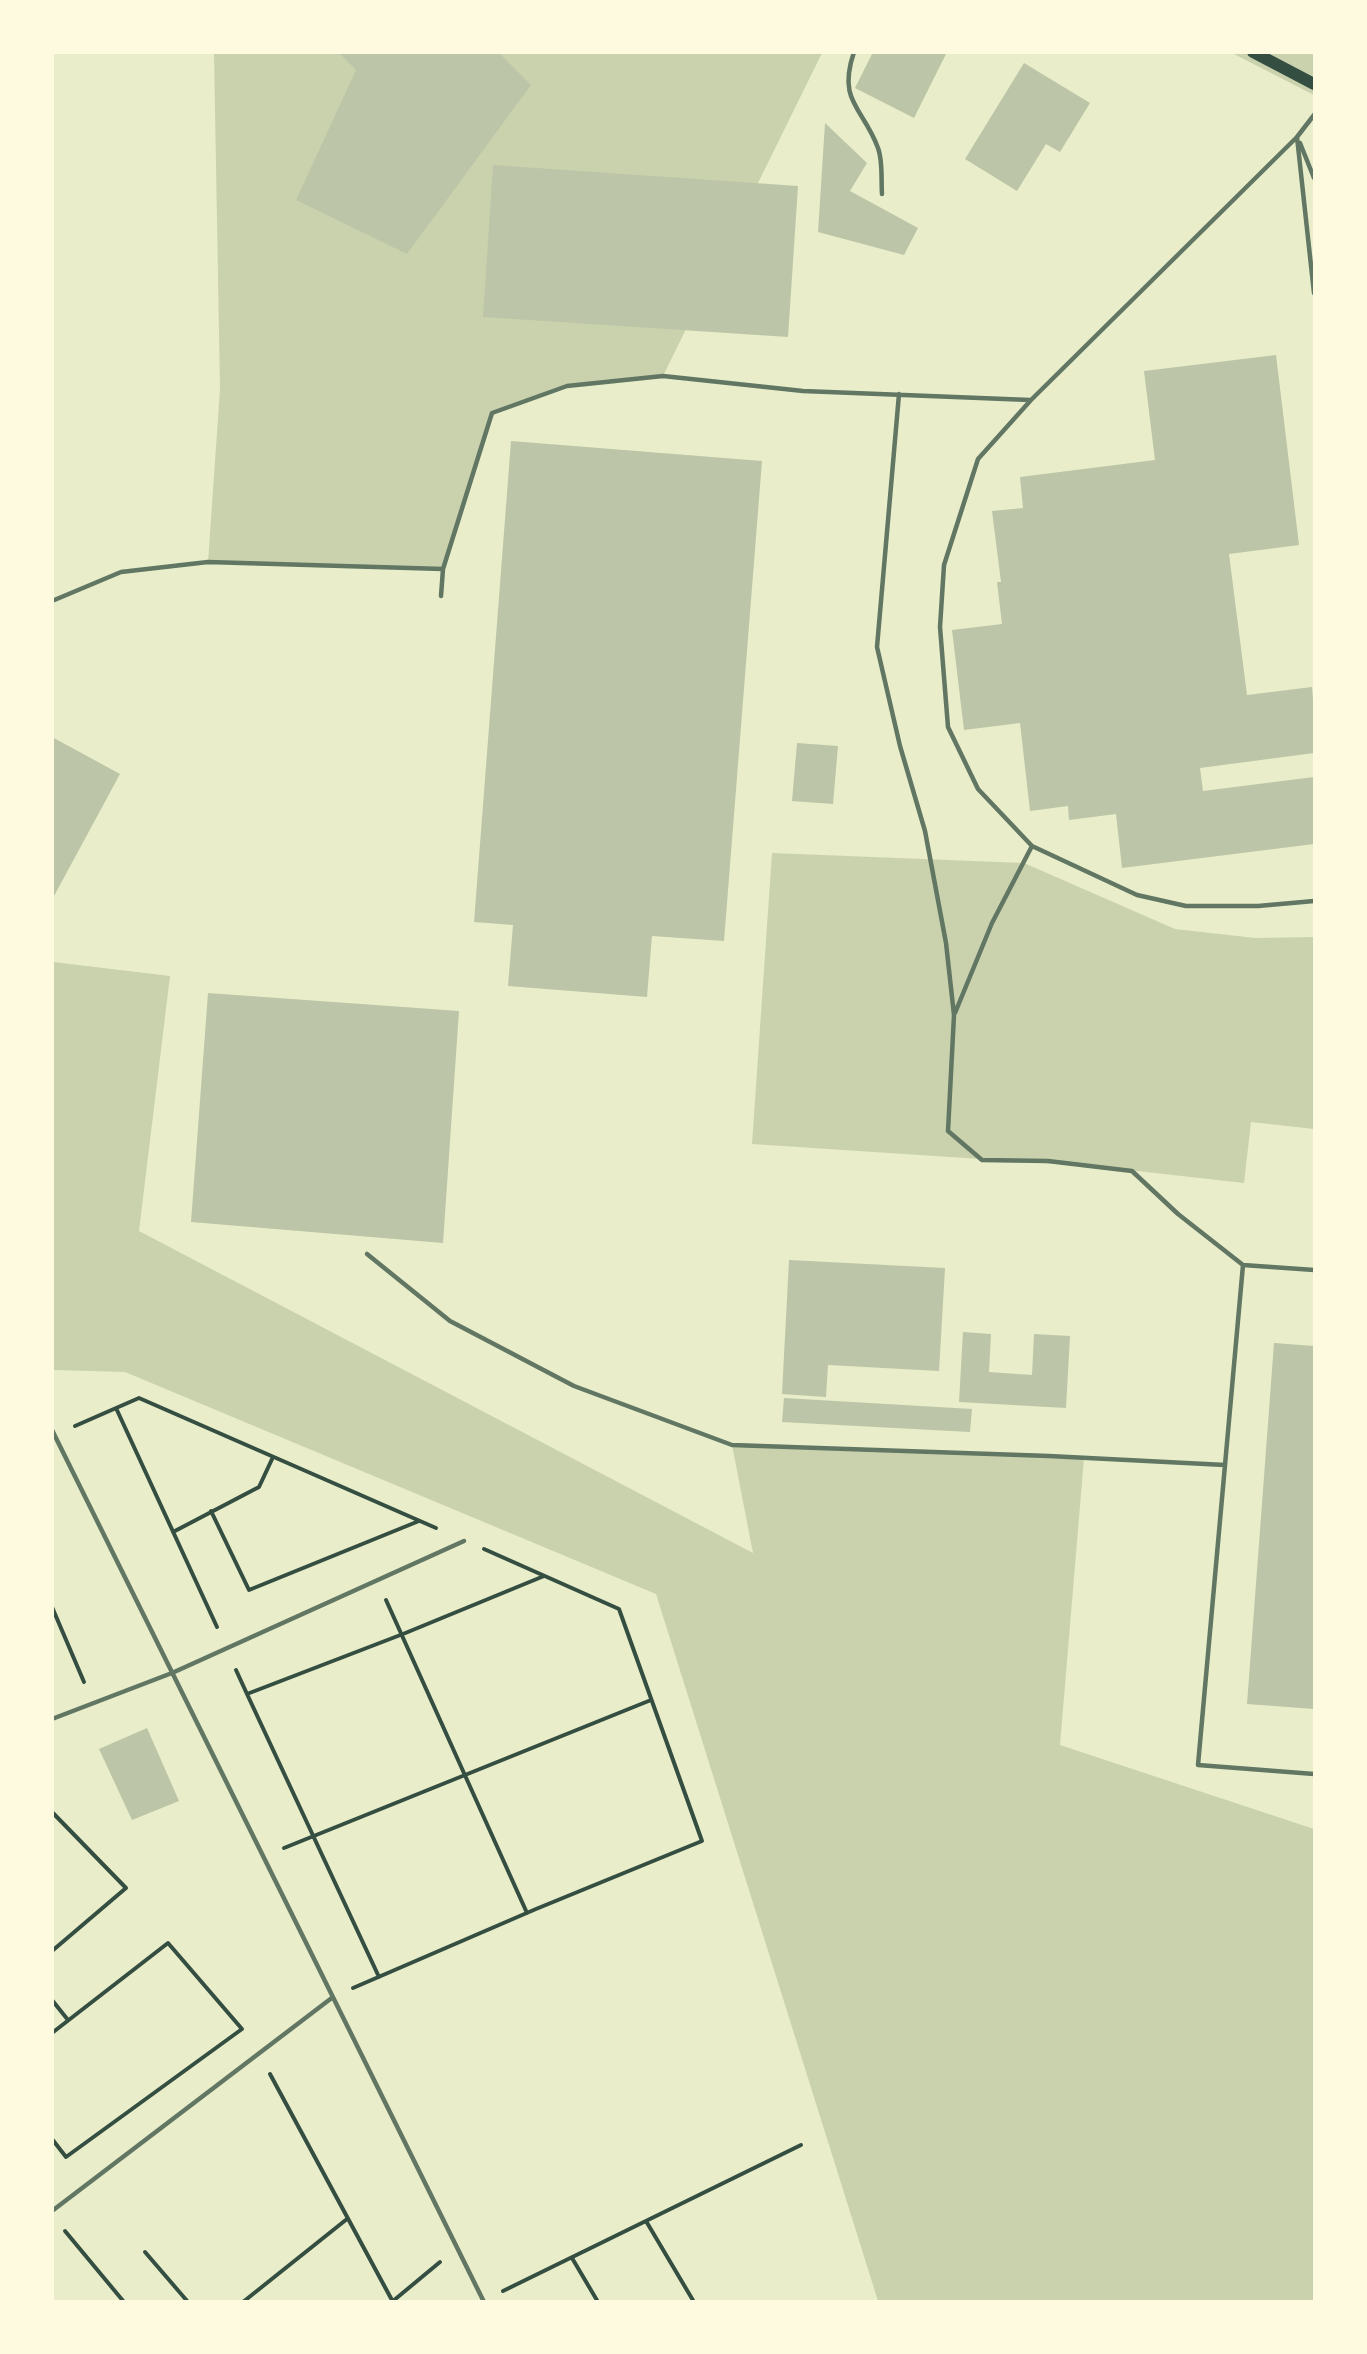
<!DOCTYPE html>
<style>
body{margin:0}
#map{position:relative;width:1367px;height:2354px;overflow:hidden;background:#e9edc9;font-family:"DejaVu Sans",sans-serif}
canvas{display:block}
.frame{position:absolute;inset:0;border:54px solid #fefae0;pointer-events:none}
</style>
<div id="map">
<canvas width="1367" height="2354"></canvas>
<div class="frame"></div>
</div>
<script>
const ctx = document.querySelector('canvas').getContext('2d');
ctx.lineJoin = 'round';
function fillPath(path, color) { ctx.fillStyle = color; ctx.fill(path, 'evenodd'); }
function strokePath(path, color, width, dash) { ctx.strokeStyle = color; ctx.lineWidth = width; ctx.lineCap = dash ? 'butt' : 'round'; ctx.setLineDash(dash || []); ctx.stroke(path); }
const green = new Path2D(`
 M214,53H822L663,376L567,386L492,413L443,569L208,562L220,389Z
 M1232,53H1314V95Z
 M772,853L1024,863L1175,929L1255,938L1314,937V1129L1251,1122L1244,1183L1102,1167L752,1144Z
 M53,962L170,976L139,1231L753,1553L732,1445L1084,1458L1060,1745L1314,1829V2301H878L656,1594L125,1372L53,1370Z`);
const building = new Path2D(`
 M338,52H498L531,85L407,254L296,200L356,70Z
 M873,52H947L914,118L855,88Z
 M1024,63L1090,103L1060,152L1046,144L1017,191L965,159Z
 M825,123L867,163L850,191L918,228L904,255L818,232Z
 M493,165L798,186L788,337L483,317Z
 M1276,355L1299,545L1229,554L1247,695L1312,687L1314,711V753L1200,768L1203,791L1314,777V844L1122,868L1116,814L1069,820L1068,806L1030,811L1020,723L964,730L952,630L1002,624L997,582H1001L992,511L1023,508L1020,477L1155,460L1144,371Z
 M511,441L762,461L724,941L652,936L647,997L508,986L513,925L474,922Z
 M52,737L120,774L54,896L52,895Z
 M797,743L838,746L833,804L792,801Z
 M208,993L459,1011L443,1243L191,1222Z
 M789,1260L945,1268L939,1371L828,1365L826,1397L782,1394Z
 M963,1332L991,1334L989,1372L1032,1375L1034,1334L1070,1336L1066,1408L959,1402Z
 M1274,1343L1314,1346V1709L1247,1704Z
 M784,1398L972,1409L970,1432L782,1422Z
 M147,1728L179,1801L132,1820L99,1749Z`);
const path = new Path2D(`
 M116,1408L217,1627
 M75,1426L139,1398L436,1528
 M211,1511L249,1590L419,1521
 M173,1532L259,1487L273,1457
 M386,1600L527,1913
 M52,1607L84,1682
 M236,1670L247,1694L403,1634L544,1576
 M247,1694L379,1977
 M52,1812L126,1888L52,1951
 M284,1848L651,1700
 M353,1988L536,1909L702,1841L619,1609L484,1549
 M52,2000L68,2020
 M52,2033L168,1943L242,2029L66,2157L52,2139
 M270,2074L393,2302
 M646,2221L694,2302
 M65,2231L124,2302
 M145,2252L188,2302
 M572,2258L598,2302
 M503,2291L801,2145
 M393,2301L440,2262
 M243,2302L347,2219`);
const service = new Path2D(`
 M854,52C837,102 863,107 878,148C883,161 881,180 882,194
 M1314,115L1297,137L1031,400L978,459L944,565L940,627L948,727L978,789L1032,846L1137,895L1186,906H1258L1314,901
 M1297,137L1314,293
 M1300,143L1314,178
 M899,394L877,647L900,746L925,831L946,943L954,1015L948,1131L982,1160L1048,1161L1132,1171L1178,1214L1243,1265
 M441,596L443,569L492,413L567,386L663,376L803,391L1030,400
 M52,601L121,572L208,562L443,569
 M955,1013L992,923L1032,846
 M367,1254L450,1321L574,1386L732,1445L1049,1456L1225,1465
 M1314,1270L1243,1265L1198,1765L1314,1774
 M52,1430L484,2302
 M52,1719L172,1673L464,1541
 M52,2211L333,1997`);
const secondary = new Path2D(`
 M1253,52L1314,84`);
fillPath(green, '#cad2ad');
fillPath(building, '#bcc5a7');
strokePath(path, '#344e41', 4);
strokePath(service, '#617663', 4.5);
strokePath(secondary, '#344e41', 12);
</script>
